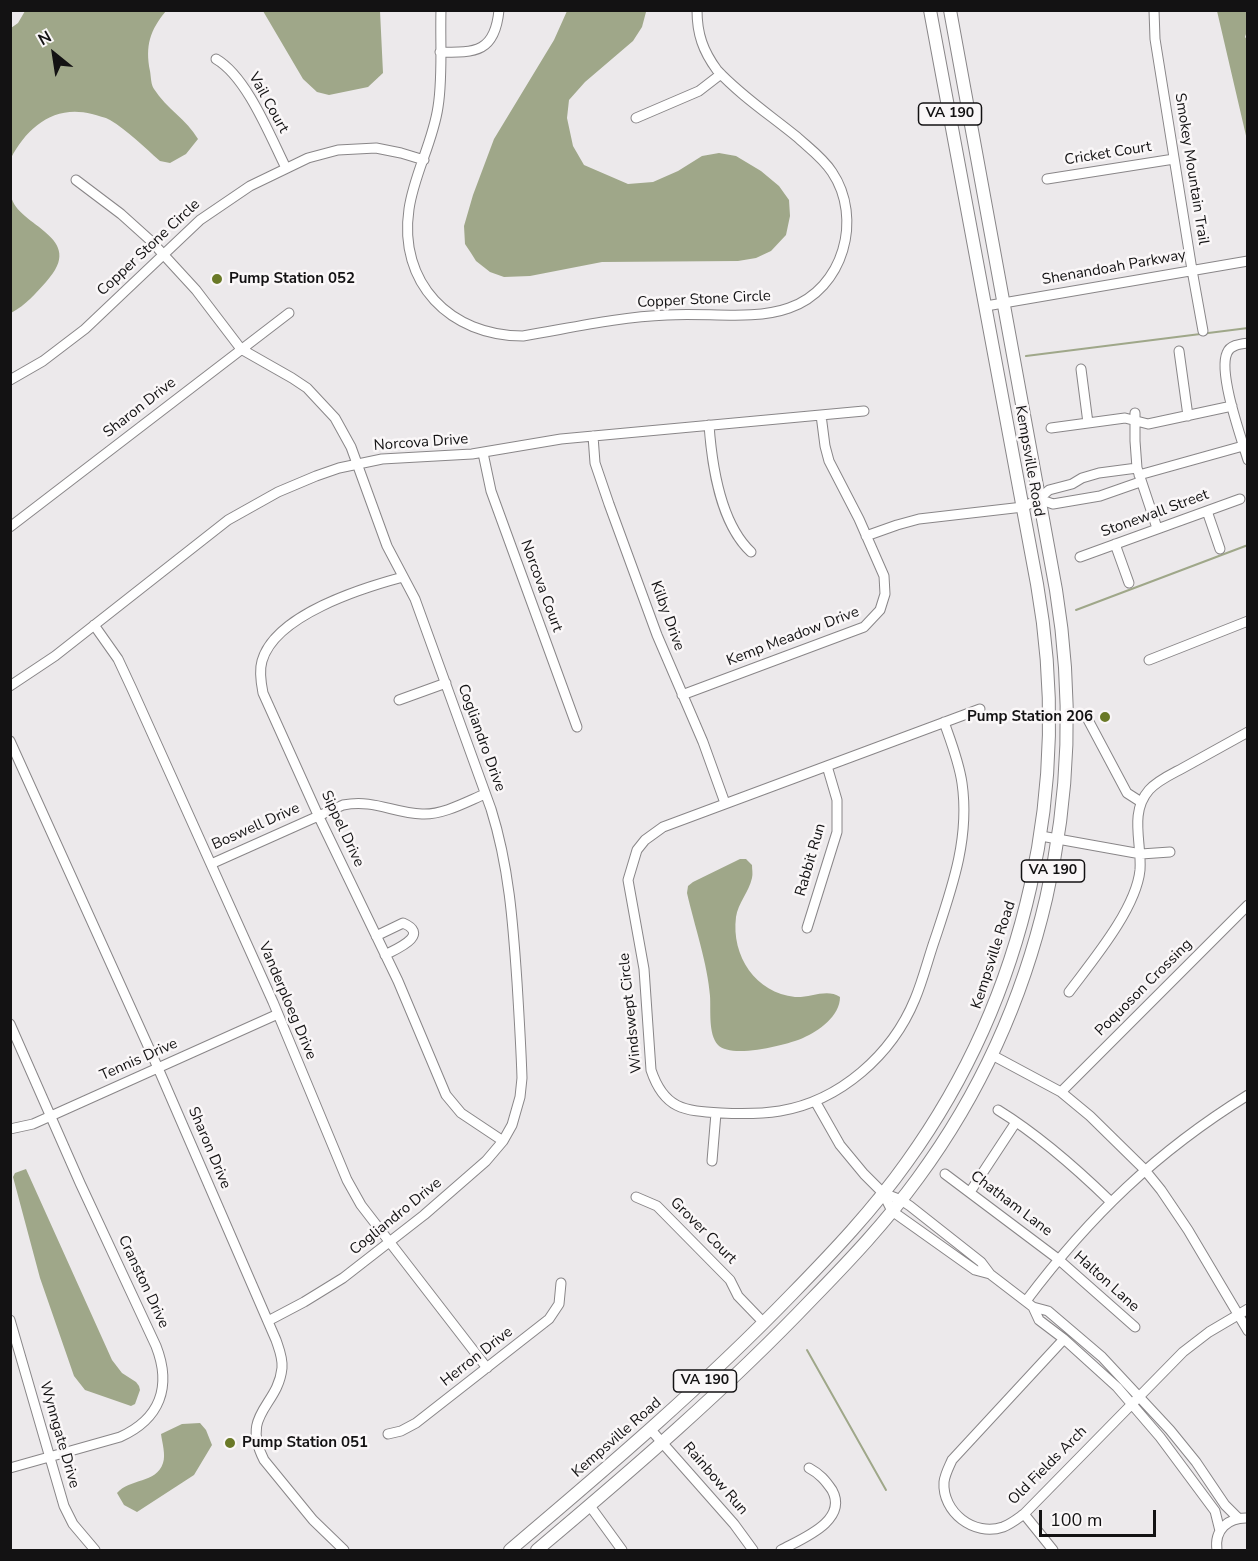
<!DOCTYPE html>
<style>
body{margin:0}
#map{position:relative;width:1258px;height:1561px;overflow:hidden;background:#ece9eb;font-family:"Nunito Sans",sans-serif}
canvas{display:block}
.frame{position:absolute;inset:0;border:12px solid #131213;pointer-events:none}
.north{position:absolute;left:24px;top:24px;width:60px;height:60px;-webkit-text-stroke:4px #faf7f8;paint-order:stroke;rotate:330deg;font-size:16px;font-weight:700;line-height:24px;text-align:center;color:#131213}
.north::after{content:'';display:block;margin:auto;width:21px;height:27px;background:#131213;clip-path:polygon(50% 0,100% 100%,50% 72%,0 100%)}
.scale{position:absolute;left:1039px;top:1510px;width:117px;height:27px;box-sizing:border-box;border:3px solid #131213;border-top:0;padding-left:8px;font-size:18px;line-height:21px;white-space:nowrap;color:#131213;-webkit-text-stroke:4px #faf7f8;paint-order:stroke}
</style>
<div id="map">
<canvas width="1258" height="1561"></canvas>
<div class="frame"></div>
<div class="north">N</div>
<div class="scale">100 m</div>
</div>
<script>
const ctx = document.querySelector('canvas').getContext('2d');
ctx.lineJoin = 'round';
function fillPath(path, color) { ctx.fillStyle = color; ctx.fill(path, 'evenodd'); }
function strokePath(path, color, width, dash) { ctx.strokeStyle = color; ctx.lineWidth = width; ctx.lineCap = dash ? 'butt' : 'round'; ctx.setLineDash(dash || []); ctx.stroke(path); }
function label(font, color, halo, rows, align = 'center') {
  ctx.font = font + ' "Nunito Sans",sans-serif'; ctx.lineWidth = 5; ctx.setLineDash([]); ctx.textBaseline = 'middle'; ctx.strokeStyle = halo; ctx.fillStyle = color; for (const [text, x, y, turn = 0] of rows) {
    ctx.save(); ctx.translate(x, y); ctx.rotate((+turn || 0) * Math.PI / 180); ctx.textAlign = isNaN(turn) ? turn : align; if (halo) ctx.strokeText(text, 0, 0); ctx.fillText(text, 0, 0); ctx.restore();
  }
}
const water = new Path2D(`
 M25,11H166C150,30 145,46 150,71C151,77 151,85 154,89C166,108 187,120 198,139L186,154L170,163L160,161C144,147 127,130 110,120C105,117 98,116 92,114C55,104 27,127 11,158V28L18,23Z
 M263,11H380L383,73L368,87L329,95L317,92L303,79Z
 M567,11L645,10L646,12L642,27L633,41L585,82L569,100L567,118L573,146L584,165L628,184L653,182L678,171L702,156L719,153L736,156L761,171L779,186L789,200L790,216L786,235L771,251L756,258L738,261L602,262L530,276L504,277L490,272L476,261L471,253L465,244L464,226L473,195L494,139L554,40Z
 M1217,11H1247V31L1245,37L1248,41L1247,140Z
 M11,196C17,227 89,236 46,282C35,294 26,305 11,313Z
 M740,859H746L752,865C752,869 753,874 752,878C749,892 738,903 736,917C731,956 756,993 795,997C810,998 827,988 840,997C840,1016 819,1031 803,1038C787,1045 731,1059 718,1045C708,1034 711,1010 710,996C708,965 694,924 687,893L688,886L693,882Z
 M26,1169L112,1360L122,1373L136,1382L139,1386L140,1390L135,1404L131,1406L85,1390L74,1376L40,1278L13,1177L15,1173Z
 M200,1423L206,1430L212,1445L194,1475L137,1512L124,1505L117,1493C130,1478 156,1484 163,1463C166,1455 162,1442 161,1434L182,1424Z`);
const stream = new Path2D(`
 M1026,356L1248,328
 M1076,610L1248,545
 M807,1350L886,1490`);
const minor = new Path2D(`
 M441,10C440,42 443,76 438,107C433,142 414,174 409,209C398,283 450,336 523,336C571,328 618,317 667,315C706,312 753,321 789,308C844,289 863,218 832,172C823,158 809,148 797,137C770,115 740,95 717,70C703,51 697,34 697,10
 M1154,10L1155,39L1192,270L1203,331
 M440,52C476,53 495,52 499,10
 M216,59C247,77 270,136 286,168
 M636,118L699,91L721,74
 M1047,179L1174,159
 M76,180L121,214L151,241L196,290L241,349L292,378L307,388L335,418L351,447L387,546L415,599L491,809C509,866 513,923 517,982C519,1014 521,1046 522,1078L520,1097L512,1125L503,1141L486,1161L424,1215L343,1278L304,1302L268,1321
 M986,306L1248,261
 M1248,343C1240,344 1230,345 1227,353C1218,373 1241,437 1248,460
 M1179,351L1188,416
 M1081,369L1088,423
 M10,380L43,361L85,329L200,220L250,186L308,158L338,150L376,148L401,153L424,160
 M1135,413V441L1137,468L1157,528
 M709,425C712,466 720,523 751,552
 M1051,428L1125,418L1148,424L1232,406
 M593,436L595,463L609,504L657,635L703,742L725,803
 M483,453L491,491L577,727
 M1139,475L1243,446
 M1039,499L1053,504L1100,496L1140,482
 M1207,511L1220,549
 M10,527L289,313
 M866,536L897,525L919,519L1023,507L1039,499L1049,490L1072,484L1082,478L1099,473L1137,468
 M1115,544L1129,583
 M1080,557L1240,499
 M403,577C362,588 275,615 262,661C259,671 261,683 263,693L318,815L398,981L446,1095L461,1113L503,1141
 M94,625L118,659L132,689L273,1002L347,1180L361,1205L487,1368
 M1149,660L1248,621
 M10,686L55,656L228,520L278,492L316,476L339,468L382,459L472,454L561,439L864,411
 M682,695L864,627L880,610L885,594L884,576L859,519L829,461L825,446L821,415
 M399,700L446,683
 M1086,716L1127,793L1141,802
 M944,722C951,742 959,762 962,783C970,838 952,888 935,939C928,959 923,980 915,999C892,1055 840,1101 780,1111C761,1114 740,1114 721,1113C684,1111 664,1109 651,1070L644,969L628,880L637,850L645,840L663,827L980,709
 M10,741L158,1068L276,1340C279,1349 283,1358 282,1368C278,1407 240,1413 264,1460L313,1520L344,1550
 M1041,836L1141,854L1170,852
 M211,864L343,805C374,799 393,813 422,814C443,815 466,802 485,794
 M807,928L837,832V800L827,766
 M376,936L403,923C431,935 396,949 385,955
 M1069,992C1093,960 1136,909 1140,870C1142,843 1129,813 1149,790C1158,780 1172,774 1183,768C1205,756 1226,744 1248,732
 M10,1024L80,1183L156,1346C172,1387 160,1419 120,1437L10,1468
 M992,1055L1061,1092L1090,1116L1144,1169L1161,1190L1188,1230L1248,1331
 M1061,1092L1248,905
 M815,1101L840,1145L864,1174L883,1193L892,1211L975,1270L990,1274
 M998,1110C1040,1136 1075,1167 1110,1201
 M10,1129L33,1124L278,1014
 M712,1161L716,1113
 M945,1174L1058,1259L1135,1327
 M970,1192L1016,1122
 M883,1193L901,1200L910,1206L981,1262L990,1274L1033,1307L1048,1311L1102,1357L1170,1430L1196,1462L1225,1505L1238,1518
 M636,1197L657,1206L730,1280L738,1296L764,1323
 M1026,1301C1090,1216 1156,1152 1248,1095
 M1033,1307L1039,1320L1064,1339L1117,1387L1160,1437L1215,1511L1220,1531
 M10,1320L64,1506L73,1524L95,1550
 M1064,1339L952,1460C949,1467 945,1474 944,1482C942,1512 974,1537 1003,1527C1011,1524 1017,1519 1024,1514L1183,1352L1209,1332L1248,1309
 M651,1430L734,1524L753,1550
 M388,1434L401,1431L416,1423L549,1319L559,1304L561,1283
 M590,1506L622,1550
 M1024,1514L1053,1550
 M781,1550C801,1539 849,1521 832,1490C825,1480 820,1474 809,1468
 M1217,1550C1214,1530 1228,1517 1248,1518`);
const major = new Path2D(`
 M510,1550C607,1468 703,1386 792,1294C832,1253 873,1210 907,1162C1027,995 1073,786 1037,584L930,10
 M537,1550C632,1470 725,1390 811,1300C849,1261 886,1222 918,1178C1042,1009 1090,796 1056,590L950,10`);
const markers = [
 [217,279,6,"#6a7927"],
 [1105,717,6,"#6a7927"],
 [230,1443,6,"#6a7927"]
];
const shields = [
 [950,114,63],
 [1053,871,63],
 [705,1381,63]
];
const shieldNames = [
 ["VA 190",950,114],
 ["VA 190",1053,871],
 ["VA 190",705,1381]
];
const streetNames = [
 ["Vail Court",268,103,61],
 ["Cricket Court",1108,154,-9],
 ["Smokey Mountain Trail",1191,169,81],
 ["Copper Stone Circle",149,248,-43],
 ["Shenandoah Parkway",1114,268,-10],
 ["Copper Stone Circle",704,300,-3],
 ["Sharon Drive",140,408,-38],
 ["Norcova Drive",421,443,-4],
 ["Kempsville Road",1029,461,80],
 ["Stonewall Street",1155,514,-20],
 ["Norcova Court",541,586,70],
 ["Kilby Drive",667,616,70],
 ["Kemp Meadow Drive",793,637,-21],
 ["Cogliandro Drive",481,738,70],
 ["Boswell Drive",256,827,-24],
 ["Sippel Drive",342,829,65],
 ["Rabbit Run",811,860,-74],
 ["Kempsville Road",994,955,-72],
 ["Poquoson Crossing",1144,988,-45],
 ["Vanderploeg Drive",287,1001,67],
 ["Windswept Circle",631,1013,-96],
 ["Tennis Drive",139,1060,-24],
 ["Sharon Drive",209,1148,67],
 ["Chatham Lane",1011,1204,37],
 ["Cogliandro Drive",396,1217,-39],
 ["Grover Court",703,1231,45],
 ["Cranston Drive",143,1282,65],
 ["Halton Lane",1106,1282,42],
 ["Herron Drive",477,1357,-38],
 ["Wynngate Drive",59,1435,74],
 ["Kempsville Road",617,1438,-41],
 ["Old Fields Arch",1048,1466,-45],
 ["Rainbow Run",715,1479,49]
];
const poiNames = [
 ["Pump Station 052",229,279],
 ["Pump Station 206",1093,717,"right"],
 ["Pump Station 051",242,1443]
];
fillPath(water, '#9fa789');
strokePath(stream, '#9fa789', 2);
strokePath(minor, '#898688', 11);
strokePath(major, '#898688', 14);
strokePath(minor, '#fff', 9);
strokePath(major, '#fff', 12);
for (const [x, y, r, color] of markers) { const dot = new Path2D(); dot.arc(x, y, r, 0, 2 * Math.PI); ctx.fillStyle = color; ctx.fill(dot); strokePath(dot, '#faf7f8', 2); }
for (const [x, y, w] of shields) { const box = new Path2D(); box.roundRect(x - w / 2, y - 11, w, 22, 4.5); ctx.fillStyle = '#faf7f8'; ctx.fill(box); strokePath(box, '#131213', 1.5); }
label('bold 14px', '#131213', null, shieldNames);
label('15px', '#131213', '#faf7f8', streetNames);
label('bold 15px', '#131213', '#faf7f8', poiNames, 'left');
</script>
